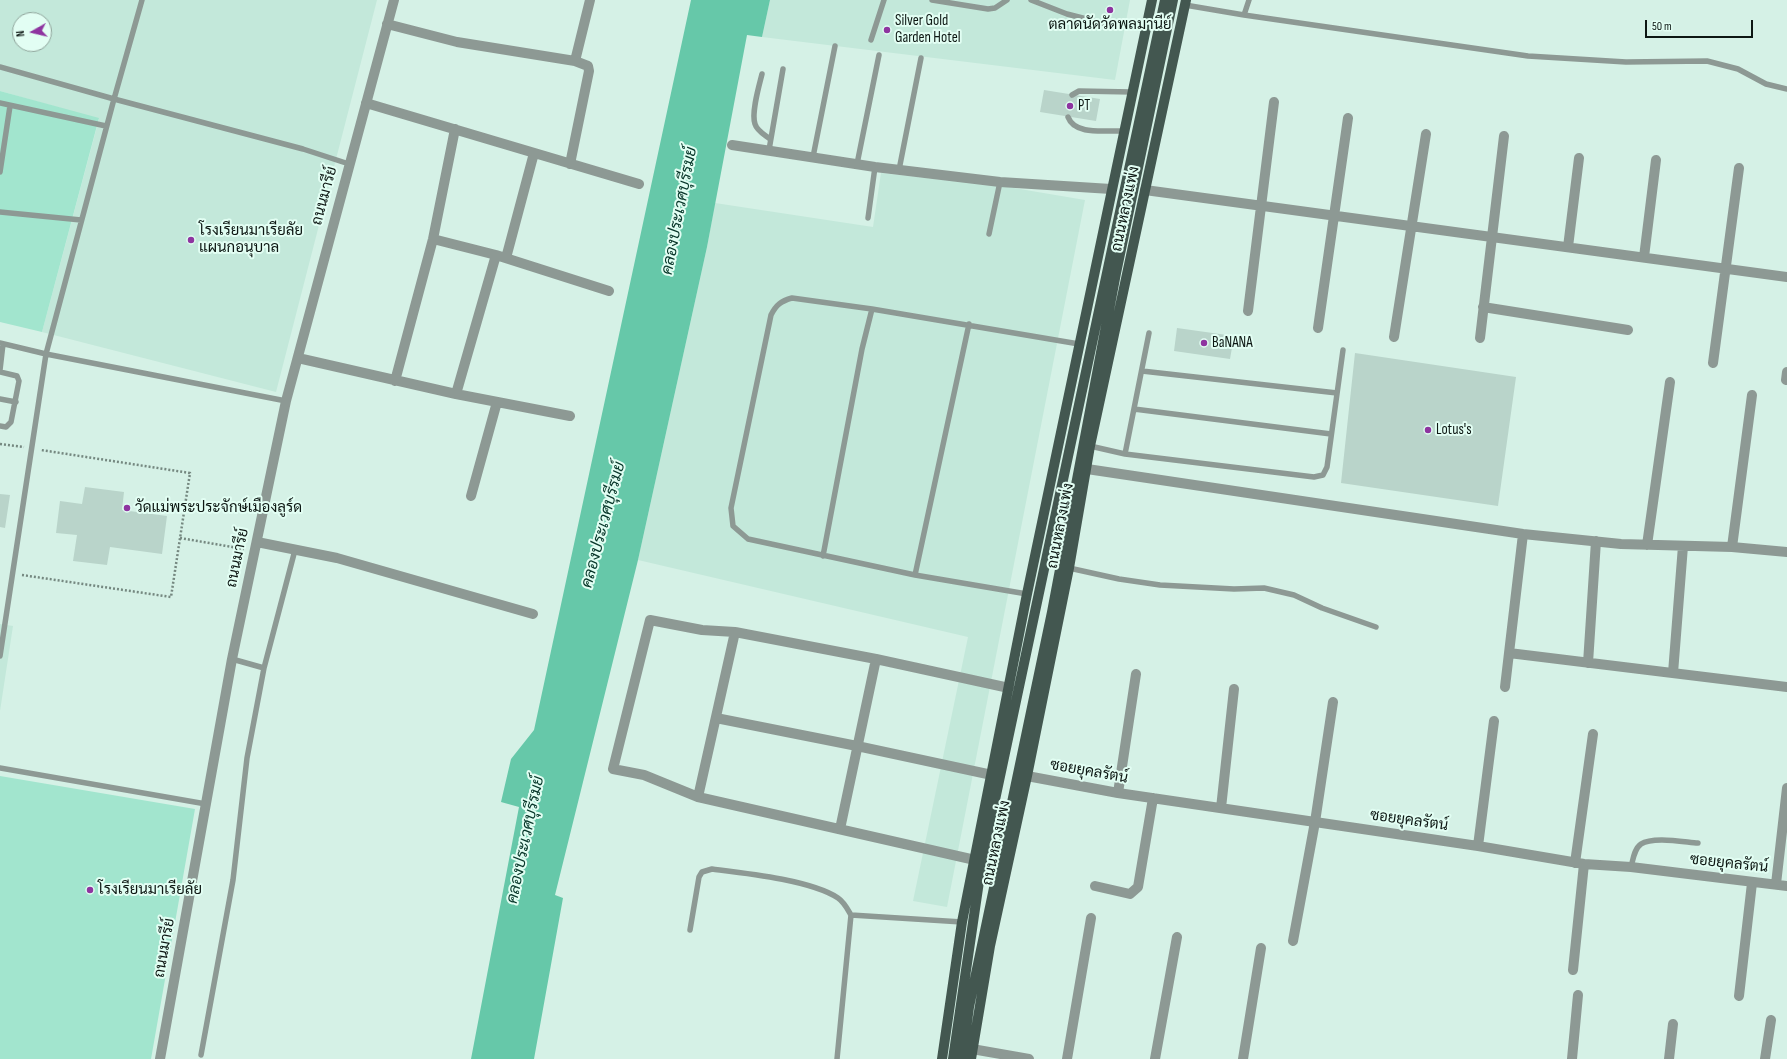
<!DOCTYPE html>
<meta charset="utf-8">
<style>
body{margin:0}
#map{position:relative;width:1787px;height:1059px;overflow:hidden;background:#d5f1e6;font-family:"Sofia Sans Condensed",sans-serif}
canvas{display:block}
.north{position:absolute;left:12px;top:12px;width:40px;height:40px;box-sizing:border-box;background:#e2fef3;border:1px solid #8da299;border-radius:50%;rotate:262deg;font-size:11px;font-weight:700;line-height:16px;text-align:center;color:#0d1713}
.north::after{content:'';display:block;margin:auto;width:14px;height:18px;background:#8e34a0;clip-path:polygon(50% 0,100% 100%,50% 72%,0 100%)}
.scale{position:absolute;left:1645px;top:20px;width:108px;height:18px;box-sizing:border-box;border:2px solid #0d1713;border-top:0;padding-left:5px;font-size:12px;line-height:14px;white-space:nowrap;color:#0d1713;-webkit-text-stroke:3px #e2fef3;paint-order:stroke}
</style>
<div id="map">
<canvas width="1787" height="1059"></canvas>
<div class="north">N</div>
<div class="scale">50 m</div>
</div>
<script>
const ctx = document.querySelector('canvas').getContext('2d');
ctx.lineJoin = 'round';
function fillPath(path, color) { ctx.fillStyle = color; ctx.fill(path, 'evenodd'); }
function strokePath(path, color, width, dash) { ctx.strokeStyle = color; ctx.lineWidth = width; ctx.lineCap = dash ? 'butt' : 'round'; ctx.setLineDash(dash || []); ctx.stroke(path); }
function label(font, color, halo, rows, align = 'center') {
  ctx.font = font + ' "Sofia Sans Condensed",Sarabun,sans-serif'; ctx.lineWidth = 4; ctx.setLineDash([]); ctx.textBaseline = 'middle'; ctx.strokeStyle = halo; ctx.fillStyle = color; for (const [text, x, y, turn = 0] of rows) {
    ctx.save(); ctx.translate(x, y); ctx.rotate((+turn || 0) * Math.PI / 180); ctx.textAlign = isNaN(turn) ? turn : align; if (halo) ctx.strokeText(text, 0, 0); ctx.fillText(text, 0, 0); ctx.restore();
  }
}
const built = new Path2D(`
 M0,0H377L276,392L42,332L99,119L0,91ZM20,20H44V44H20Z
 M770,0H1130L1115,80L762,37Z
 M881,173L1008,187L1085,200L947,907L913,901L968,637L638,560L707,247L715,203L873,227Z
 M0,624L13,626L0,711Z`);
const green = new Path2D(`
 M0,91L99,118L42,332L0,322Z
 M0,776L195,809L151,1059H0Z`);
const water = new Path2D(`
 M691,0H770L762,37L747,35L707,247L638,560L555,895L563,898L534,1059H471L519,807L501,802L511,759L534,730Z`);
const building = new Path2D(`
 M1044,90L1100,99L1096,121L1040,112Z
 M1177,328L1234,336L1230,359L1174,351Z
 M1355,353L1516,377L1498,506L1341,483Z
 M85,487L124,492L122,510L167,516L162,554L110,547L107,565L73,561L77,535L56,533L60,501L82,504Z
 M0,494L10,495L5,528L0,527Z`);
const path = new Path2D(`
 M0,444L24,447
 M180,538L244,549
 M22,575L171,597L190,473L41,450`);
const lane = new Path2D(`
 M142,0L114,99L303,149L349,164
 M932,0L988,9L995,8L1007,0
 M1031,0L1067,14L1102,23L1147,22
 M1185,5L1244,15L1528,56L1626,62L1707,61L1738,69L1766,84L1787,89
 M1244,15L1249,0
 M871,40L884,0
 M0,67L114,99L46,354L0,656
 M762,74C759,86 751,113 755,124C757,131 765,135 770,139
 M1072,95L1079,91L1132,92
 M0,103L106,126
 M1068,117C1075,136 1106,130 1123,131
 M769,150L783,69
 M813,157L835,46
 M857,164L879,55
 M899,170L921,58
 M0,172L10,106
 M0,212L81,220
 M868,218L875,167
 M989,234L1000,182
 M872,309L792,298C781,301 776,305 771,315L731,508L733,526L748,539L915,575L1027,594
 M0,343L46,354L286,401
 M0,370L3,344
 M1142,371L1337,393
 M0,372L17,376L19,381L11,422L6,427L0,426
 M0,399L16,402
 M1134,409L1331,434
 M1090,446L1125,454L1314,477L1323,475L1327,467L1343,350
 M1125,454L1149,333
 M823,556L862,349L872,309L1079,344
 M1069,568L1119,579L1160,585L1234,589L1264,588L1294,595L1322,608L1376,627
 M915,575L969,324
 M264,668L295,550
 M0,768L206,804
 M1631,867C1633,860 1634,849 1641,844C1653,836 1684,842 1698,843
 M690,930L699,877L702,872L712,869C744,873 811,880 838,898C844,902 847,908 851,915
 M201,1055L233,880L247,758L264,668L232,659
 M837,1059L851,915L962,922`);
const street = new Path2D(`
 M387,24L457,42L575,61L588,66L589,71L570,164
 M575,61L590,0
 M366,103L639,184
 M732,145L875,167L1000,182L1111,189
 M1145,190L1787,277
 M433,239L496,255L609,291
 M1568,247L1579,158
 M1644,257L1656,160
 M506,258L534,153
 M1483,307L1628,330
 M1248,311L1274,102
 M1318,328L1348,118
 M1394,337L1426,134
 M1480,338L1504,136
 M298,358L456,394L570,416
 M1713,363L1739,168
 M1786,380L1787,372
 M395,381L433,239L455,129
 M456,394L496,255
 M1087,469L1523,534L1621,544L1732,547L1787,552
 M471,496L497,402
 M257,542L337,558L533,614
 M1647,545L1670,382
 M1732,547L1752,395
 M1509,653L1787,687
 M1588,663L1596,541
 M1673,673L1683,546
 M1505,687L1523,534
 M716,718L857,746L992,775
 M1027,776L1118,793L1478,846L1584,864L1631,867L1787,886
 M1118,793L1136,674
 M698,797L735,632
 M1221,808L1234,689
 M840,829L876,659
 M1478,846L1494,721
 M975,860L698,797L644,775L613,769L650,620L702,630L735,632L876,659L1009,688
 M1575,863L1593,734
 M1776,884L1787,788
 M1095,886L1130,894L1138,887L1153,798
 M1293,941L1315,822L1333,702
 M1573,970L1584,864
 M1739,996L1752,883
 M972,1049L1029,1059
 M160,1059L232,659L286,401L394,0
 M1067,1059L1091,918
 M1155,1059L1177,937
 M1243,1059L1261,948
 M1572,1059L1578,995
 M1669,1059L1673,1024
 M1765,1059L1771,1020`);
const primary = new Path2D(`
 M942,1059L962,922L1027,594L1152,0
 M953,1059L982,861L1165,0
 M962,1059L969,1007L1052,612L1116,273L1173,0
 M971,1059L990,946L1027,776L1069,568L1090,446L1186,0`);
const markers = [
 [1110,10,4,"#8e34a0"],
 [887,30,4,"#8e34a0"],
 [1070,106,4,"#8e34a0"],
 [191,240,4,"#8e34a0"],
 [1204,343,4,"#8e34a0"],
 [1428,430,4,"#8e34a0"],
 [127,508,4,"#8e34a0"],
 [90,890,4,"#8e34a0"]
];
const poiNames = [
 ["Silver Gold",895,21],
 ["Garden Hotel",895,38],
 ["ตลาดนัดวัดพลมานีย์",1110,25,"center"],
 ["PT",1078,106],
 ["โรงเรียนมาเรียลัย",199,231],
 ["แผนกอนุบาล",199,248],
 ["BaNANA",1212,343],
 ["Lotus's",1436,430],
 ["วัดแม่พระประจักษ์เมืองลูร์ด",135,508],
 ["โรงเรียนมาเรียลัย",98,890]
];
const streetNames = [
 ["ถนนมารีย์",325,196,-75],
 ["ถนนหลวงแพ่ง",1126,209,-78],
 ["ถนนหลวงแพ่ง",1061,526,-79],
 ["ถนนมารีย์",238,558,-78],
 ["ซอยยุคลรัตน์",1089,772,10],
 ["ซอยยุคลรัตน์",1409,821,8],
 ["ถนนหลวงแพ่ง",997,843,-78],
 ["ซอยยุคลรัตน์",1729,864,6],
 ["ถนนมารีย์",165,948,-80]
];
const waterNames = [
 ["คลองประเวศบุรีรมย์",680,211,-79],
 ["คลองประเวศบุรีรมย์",604,525,-75],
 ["คลองประเวศบุรีรมย์",526,840,-78]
];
fillPath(built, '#c3e8da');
fillPath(green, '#a2e5ce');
fillPath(water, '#66c8a9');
fillPath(building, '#b9d4ca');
strokePath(path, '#758880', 2.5, [2, 2]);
strokePath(lane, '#8d9994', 5.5);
strokePath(street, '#8d9994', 10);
strokePath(primary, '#435750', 10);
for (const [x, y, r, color] of markers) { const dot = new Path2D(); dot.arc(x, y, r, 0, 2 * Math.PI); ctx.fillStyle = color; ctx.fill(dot); strokePath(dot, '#e2fef3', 1.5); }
label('15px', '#0d1713', '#e2fef3', poiNames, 'left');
label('15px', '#0d1713', '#e2fef3', streetNames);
label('italic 16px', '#073629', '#e2fef3', waterNames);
</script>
